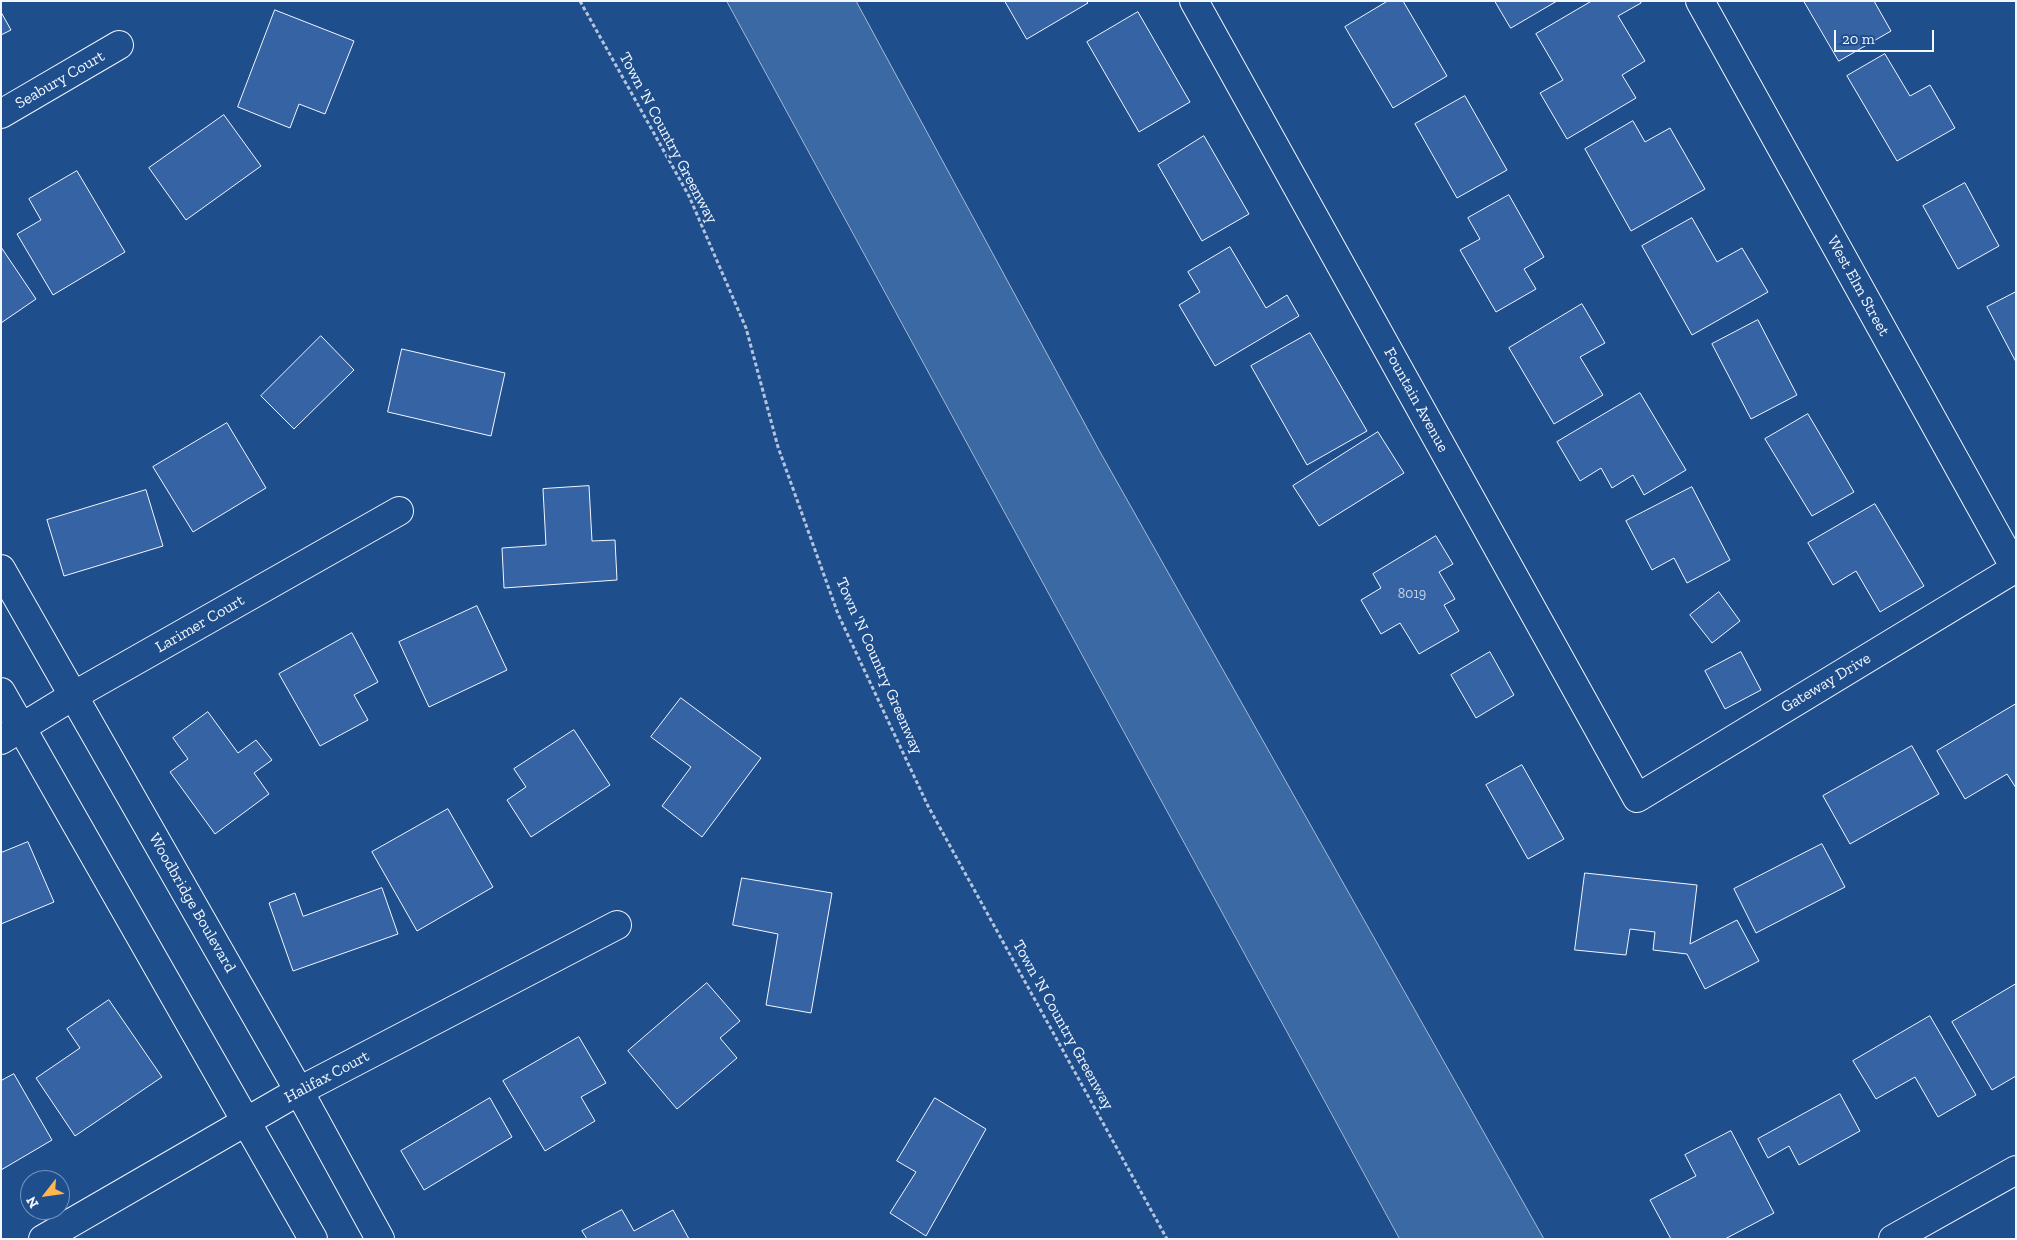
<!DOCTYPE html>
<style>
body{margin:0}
#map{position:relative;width:2017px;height:1240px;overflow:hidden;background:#1f4e8c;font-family:"Zilla Slab",serif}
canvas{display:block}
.frame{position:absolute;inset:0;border:2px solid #f2f6ff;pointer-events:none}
.north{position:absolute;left:20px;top:1170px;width:50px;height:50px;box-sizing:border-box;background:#1f4e8c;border:1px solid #7391ba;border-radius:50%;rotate:240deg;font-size:14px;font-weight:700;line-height:20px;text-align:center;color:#f2f6ff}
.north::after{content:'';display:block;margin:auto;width:18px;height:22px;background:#ffb74d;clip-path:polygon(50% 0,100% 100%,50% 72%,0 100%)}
.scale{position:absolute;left:1834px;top:30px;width:100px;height:22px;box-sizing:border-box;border:2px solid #f2f6ff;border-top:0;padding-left:6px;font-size:15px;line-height:18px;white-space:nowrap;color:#f2f6ff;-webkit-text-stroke:4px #1f4e8c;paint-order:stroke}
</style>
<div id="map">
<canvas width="2017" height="1240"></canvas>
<div class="frame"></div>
<div class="north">N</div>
<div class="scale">20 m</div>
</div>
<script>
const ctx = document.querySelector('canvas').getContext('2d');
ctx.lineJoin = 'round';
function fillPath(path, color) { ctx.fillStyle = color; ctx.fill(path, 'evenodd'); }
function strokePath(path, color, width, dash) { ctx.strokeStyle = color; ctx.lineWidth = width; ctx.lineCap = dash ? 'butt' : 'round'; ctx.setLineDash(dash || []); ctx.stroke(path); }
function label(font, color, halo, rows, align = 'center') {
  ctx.font = font + ' "Zilla Slab",serif'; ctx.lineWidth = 4; ctx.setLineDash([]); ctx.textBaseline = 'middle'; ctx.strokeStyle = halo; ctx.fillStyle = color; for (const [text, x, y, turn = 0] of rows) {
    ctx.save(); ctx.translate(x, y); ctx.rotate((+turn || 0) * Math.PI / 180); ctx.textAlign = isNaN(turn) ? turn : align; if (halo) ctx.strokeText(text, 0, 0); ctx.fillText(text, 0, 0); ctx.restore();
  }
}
const water = new Path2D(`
 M727,1H856L1099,450L1544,1239H1400Z`);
const building = new Path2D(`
 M1005,1H1086L1088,3L1027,39Z
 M1388,1H1403L1447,76L1393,108L1345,27Z
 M1495,1H1557L1511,28Z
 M1592,1H1641V3L1618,16L1645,61L1622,75L1636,98L1567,139L1540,93L1563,80L1536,34Z
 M1804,1H1874L1891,31L1839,61Z
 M275,10L354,41L325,114L299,104L290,128L238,107Z
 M1,12L11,30L1,35Z
 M1138,12L1190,102L1139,132L1087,42Z
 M1885,54L1910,96L1930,85L1955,128L1897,161L1847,76Z
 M1465,96L1507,170L1457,198L1415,124Z
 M224,115L261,166L186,220L149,168Z
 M1633,121L1645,142L1670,128L1705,189L1631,231L1585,149Z
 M1204,136L1249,214L1202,241L1158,165Z
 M77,171L125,252L53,295L17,234L41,220L29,199Z
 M1965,183L1999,246L1958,269L1923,206Z
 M1509,195L1544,257L1524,269L1536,289L1496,312L1460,250L1480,239L1468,218Z
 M1692,218L1717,262L1742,248L1768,292L1692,335L1642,246Z
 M1,247L36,299L1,323Z
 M1230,247L1266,308L1287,295L1299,316L1215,366L1179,305L1200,292L1188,272Z
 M2016,292V362L1987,307Z
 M1582,304L1605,343L1580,357L1603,395L1554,424L1509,348Z
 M1758,320L1797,395L1751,419L1712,344Z
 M1310,333L1367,431L1307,465L1251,366Z
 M321,336L354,370L294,429L261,396Z
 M402,349L505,373L491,436L388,412Z
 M1640,393L1686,470L1644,495L1633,475L1612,488L1601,468L1580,481L1557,442Z
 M1808,414L1854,492L1812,516L1765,439Z
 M227,423L266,488L193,532L153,467Z
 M1378,432L1404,473L1319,526L1293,486Z
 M589,486L592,541L615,540L617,580L504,588L502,548L546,545L543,489Z
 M1692,487L1730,560L1687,583L1674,558L1652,570L1626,521Z
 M146,490L163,546L64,576L47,520Z
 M1875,504L1924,586L1880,612L1856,571L1833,585L1808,543Z
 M1436,536L1453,564L1439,572L1455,599L1444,605L1459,631L1419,654L1400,623L1381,634L1361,600L1381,588L1373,574Z
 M1719,592L1740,621L1712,643L1690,615Z
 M477,606L507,670L429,707L399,642Z
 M352,633L378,682L354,695L368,720L320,746L279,674Z
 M1490,652L1514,695L1476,718L1451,675Z
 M1741,652L1761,690L1725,709L1705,671Z
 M681,698L761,758L702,837L662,806L691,767L651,737Z
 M2016,704V788L2007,774L1965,799L1937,751Z
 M208,712L238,753L256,740L272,760L254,773L269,794L215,834L170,772L188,759L173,738Z
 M574,730L610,785L531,837L507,800L526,787L514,769Z
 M1912,746L1939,794L1850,844L1823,796Z
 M1522,765L1564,839L1528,859L1486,785Z
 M448,809L493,887L417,931L372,852Z
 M28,842L54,902L1,924V853Z
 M1822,844L1845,887L1756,933L1734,889Z
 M1585,873L1697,885L1690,944L1737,920L1759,961L1705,989L1687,954L1653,950L1655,932L1630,929L1626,955L1575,950Z
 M742,878L832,893L811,1013L766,1005L778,934L733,925Z
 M382,888L398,934L293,971L269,903L295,893L303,916Z
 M707,983L740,1021L720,1038L737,1058L677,1109L628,1051Z
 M2016,984V1076L1992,1090L1952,1022Z
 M109,1000L162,1077L75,1136L36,1078L80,1048L67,1029Z
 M1930,1016L1976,1095L1938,1117L1915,1077L1876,1099L1853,1061Z
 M579,1037L606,1083L581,1097L595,1121L545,1151L503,1081Z
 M14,1074L52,1140L1,1170V1081Z
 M1840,1094L1860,1131L1799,1165L1789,1146L1768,1158L1758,1139Z
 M490,1098L512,1137L424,1190L401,1151Z
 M935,1098L986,1129L926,1236L890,1213L916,1172L897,1161Z
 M1731,1131L1774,1213L1725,1239H1671L1650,1200L1696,1176L1685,1155Z
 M622,1210L634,1231L673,1210L689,1239H587L582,1231Z`);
const path = new Path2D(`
 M580,1L689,196L746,328L778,447L838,614L928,806L1167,1239`);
const minor = new Path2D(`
 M1194,1L1637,798L2016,568
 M1700,1L2016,570
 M1,114L119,45
 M1,740L73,696L399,511
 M43,1239L299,1091L617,925`);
const tertiary = new Path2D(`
 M1,569L299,1091L380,1239
 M1,692L313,1239
 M1893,1239L2016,1170`);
const numberNames = [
 ["8019",1412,594]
];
const streetNames = [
 ["Seabury Court",60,80,-30],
 ["Town 'N Country Greenway",668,138,62],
 ["West Elm Street",1858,286,61],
 ["Fountain Avenue",1416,400,61],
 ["Larimer Court",200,624,-30],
 ["Town 'N Country Greenway",879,666,66],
 ["Gateway Drive",1826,683,-31],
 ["Woodbridge Boulevard",192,903,60],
 ["Town 'N Country Greenway",1063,1025,61],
 ["Halifax Court",327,1077,-28]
];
fillPath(water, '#3b69a3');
strokePath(water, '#a8bbd7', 1);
fillPath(building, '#3563a3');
strokePath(building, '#f2f6ff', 1);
strokePath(minor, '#f2f6ff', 30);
strokePath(tertiary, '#f2f6ff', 30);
strokePath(path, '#b3c4dc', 3, [4, 2.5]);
strokePath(minor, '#1f4e8c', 28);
strokePath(tertiary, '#1f4e8c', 28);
label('14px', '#c3d1e8', null, numberNames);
label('16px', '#f2f6ff', '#1f4e8c', streetNames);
</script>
